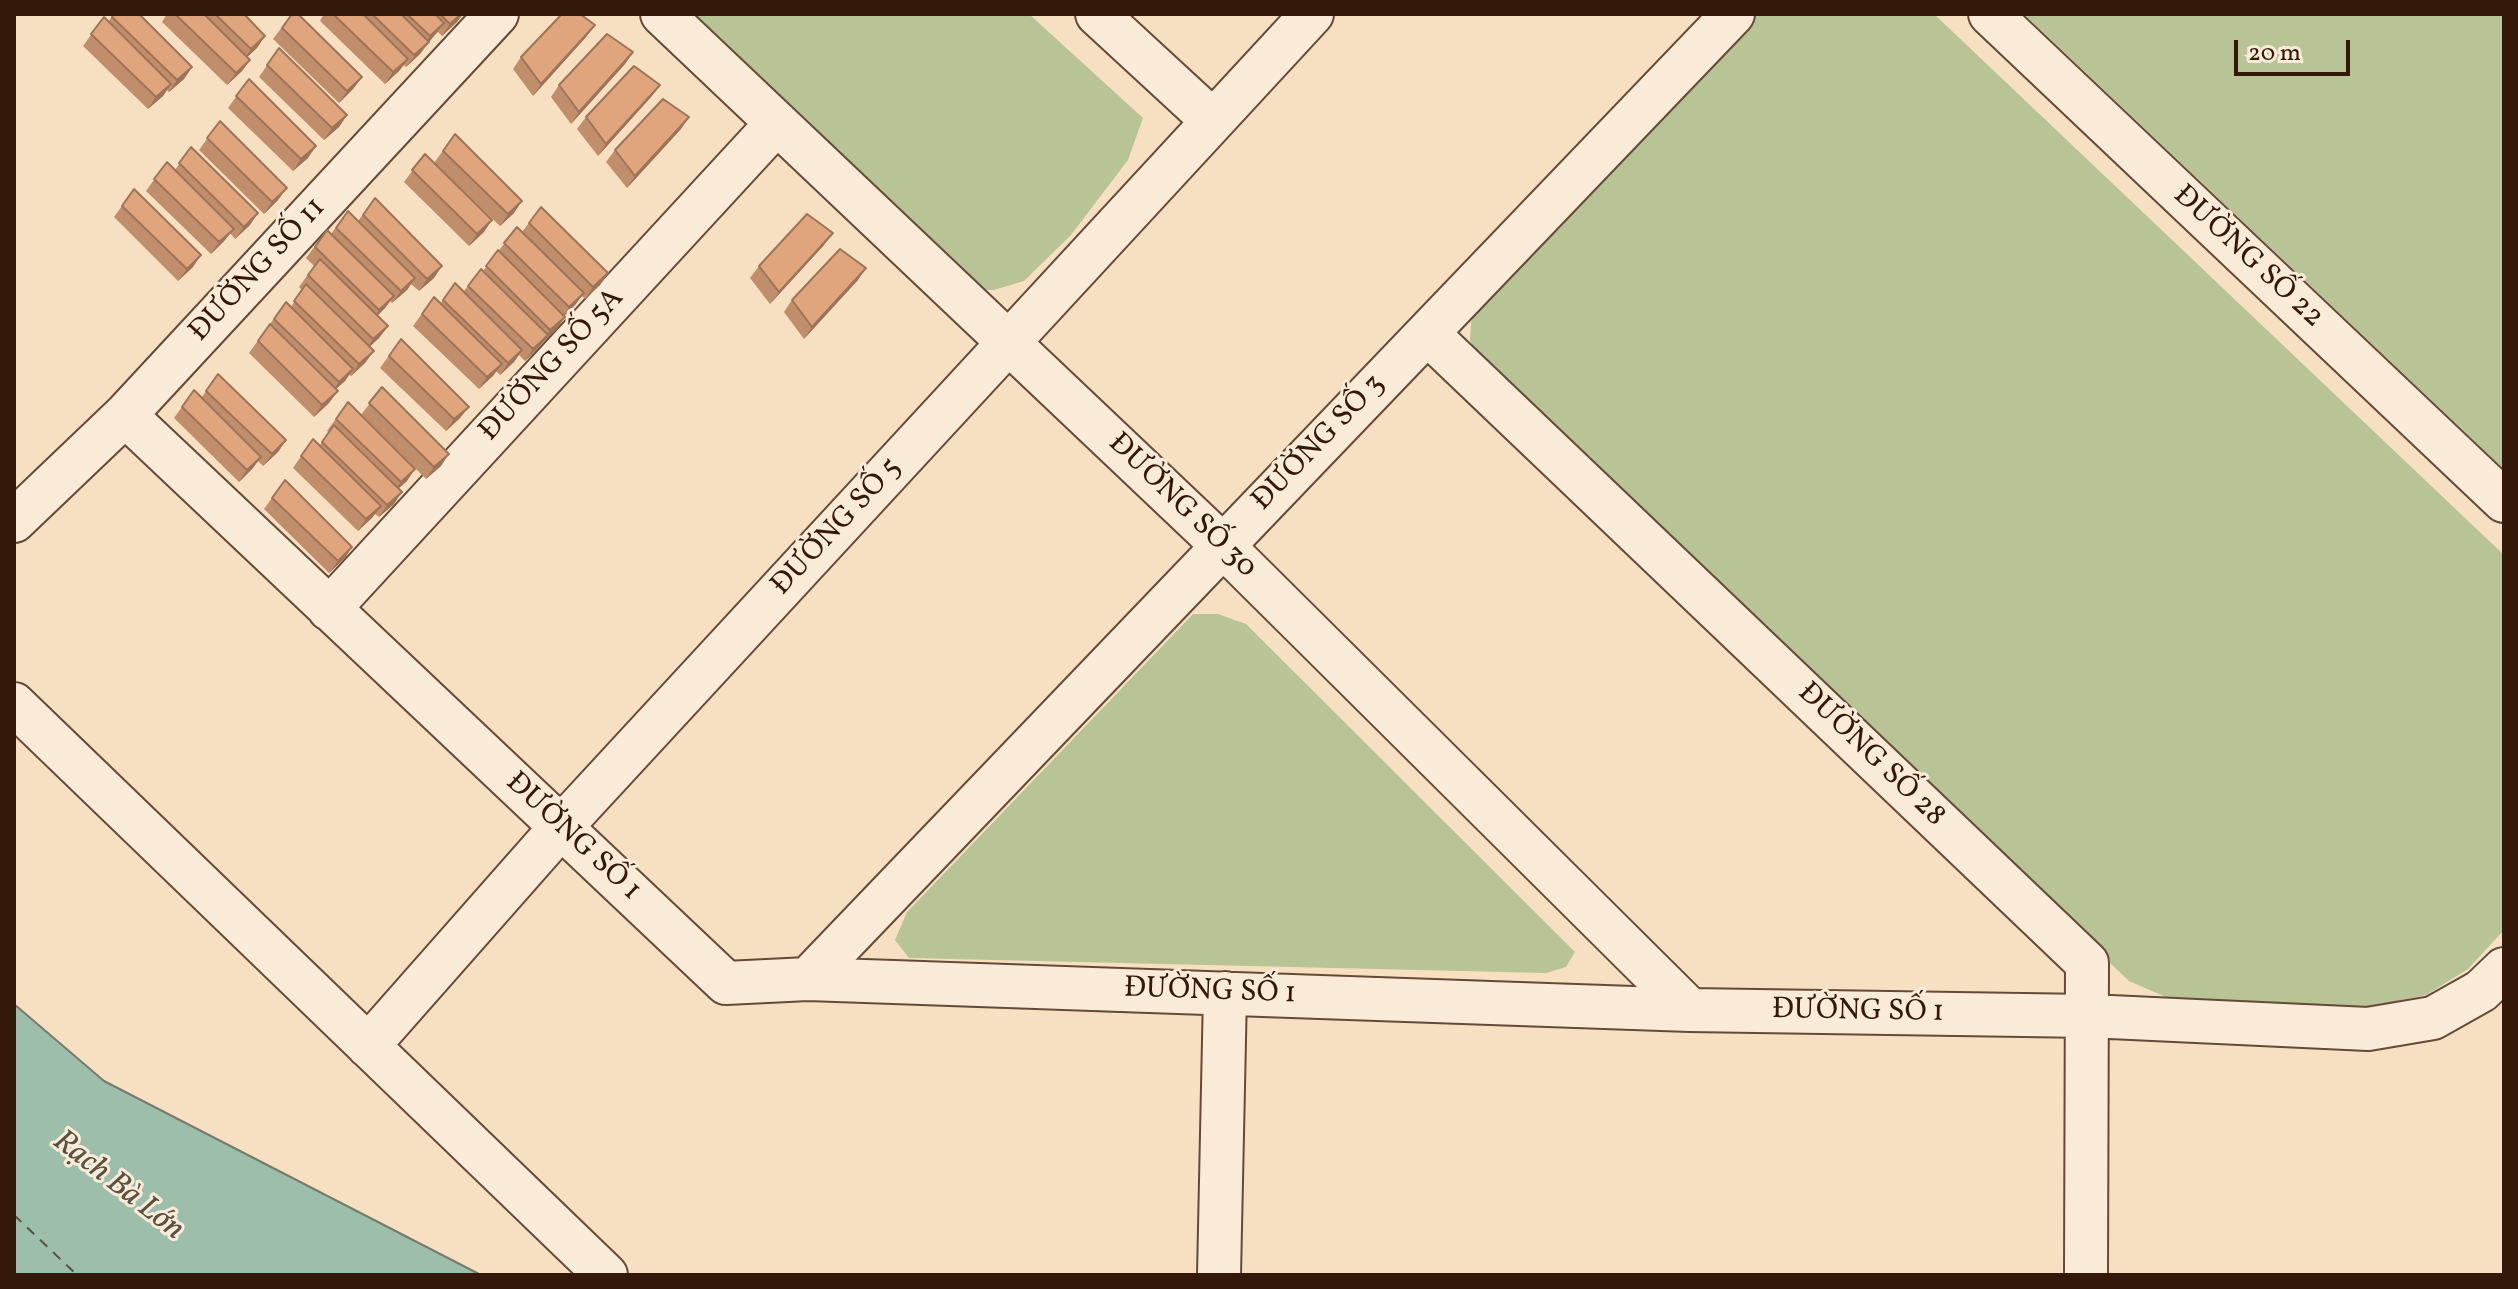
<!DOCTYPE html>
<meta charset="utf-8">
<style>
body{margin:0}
#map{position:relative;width:2518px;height:1289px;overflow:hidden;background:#f6e0c1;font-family:Vollkorn,serif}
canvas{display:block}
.frame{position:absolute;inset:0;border:16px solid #341809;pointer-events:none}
.scale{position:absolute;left:2234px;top:40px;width:116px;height:36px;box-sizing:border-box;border:4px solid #341809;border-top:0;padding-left:10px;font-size:24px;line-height:28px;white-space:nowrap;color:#341809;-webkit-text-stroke:6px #f9ebd7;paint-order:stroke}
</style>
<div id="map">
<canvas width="2518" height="1289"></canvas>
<div class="frame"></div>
<div class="scale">20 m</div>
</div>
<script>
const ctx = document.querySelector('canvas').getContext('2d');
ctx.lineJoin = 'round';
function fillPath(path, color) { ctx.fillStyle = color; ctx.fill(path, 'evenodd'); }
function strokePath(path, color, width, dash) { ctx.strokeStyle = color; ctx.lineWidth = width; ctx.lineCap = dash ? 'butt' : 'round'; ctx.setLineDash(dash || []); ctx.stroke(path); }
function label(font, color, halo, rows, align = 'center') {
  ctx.font = font + ' Vollkorn,serif'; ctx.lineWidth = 6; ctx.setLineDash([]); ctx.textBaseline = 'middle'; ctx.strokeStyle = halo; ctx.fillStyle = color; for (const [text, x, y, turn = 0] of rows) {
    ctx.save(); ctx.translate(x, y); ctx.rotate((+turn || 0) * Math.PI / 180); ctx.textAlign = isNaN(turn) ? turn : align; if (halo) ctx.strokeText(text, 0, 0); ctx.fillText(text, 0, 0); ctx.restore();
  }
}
const green = new Path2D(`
 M687,14H1029L1143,118L1128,160L1071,235L1024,281L994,290H972Z
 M1749,14H1934L2504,555V930L2468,969L2426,995L2364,1008L2175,1001L2129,981L1479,363L1470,340L1472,309Z
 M2024,14H2504V469Z
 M1193,614H1218L1246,624L1575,952L1566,967L1546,973L909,958L895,940L907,912Z`);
const water = new Path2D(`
 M14,1004L104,1081L481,1275H14Z`);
const ferry = new Path2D(`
 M14,1215L77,1275`);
const street = new Path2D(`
 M662,14L1222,545L1690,1010
 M1097,14L1213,121
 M1990,14L2504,501
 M1428,334L2087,963L2086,1275
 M125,415L726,983L808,979L1690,1010L2089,1016L2368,1029L2433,1018L2481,991L2504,969
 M14,521L125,415L497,14
 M329,609L777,123
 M14,704L606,1275
 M808,979L1733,14
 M368,1046L561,827L1312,14
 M1219,1275L1225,993`);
const wall = new Path2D(`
 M114,14L192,67L184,79L169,92L167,90L163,96L148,109L83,46L104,17L108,22Z
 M167,14H244L257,48L247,57L250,60L242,71L227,85L162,22Z
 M292,14L362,77L353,89L339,103L273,39Z
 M324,14H463L457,22L442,36L438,32L428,42L420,54L406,67L404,65L399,71L385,84L320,21Z
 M595,25L586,37L533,96L513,69L521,57Z
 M279,48L347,115L339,127L324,140L259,77Z
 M633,52L625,64L571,124L551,97L559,85Z
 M249,79L308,158L293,171L228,108Z
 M660,85L651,97L598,156L577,129L586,117Z
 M220,121L278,200L264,214L199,150Z
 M681,129L627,188L606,162L615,150Z
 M455,134L514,213L500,226L435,164L484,232L469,246L404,182L425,154L434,163Z
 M191,147L250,225L235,239L230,233L225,240L211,254L146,191L167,162L175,170Z
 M134,189L193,267L178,281L114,217Z
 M375,198L434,278L419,291L411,284L407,290L392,303L390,301L385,308L377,316L388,326L379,338L369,347L365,363L351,376L349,375L345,381L336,389L329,403L314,417L249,353L286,302L291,307L302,290L299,287L314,266L306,258L327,230L331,234L348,211L358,221Z
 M541,207L608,273L600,285L585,299L582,296L575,305L564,316L557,329L546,339L539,347L525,361L519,355L514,362L500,375L496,371L479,389L413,326L434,297L440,304L455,283L464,291L481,269L483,271L517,227L522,232Z
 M824,245L770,304L750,278L759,266Z
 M858,280L804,339L784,312L792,300Z
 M401,339L460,418L446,431L380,368Z
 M218,374L286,440L278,452L263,466L258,461L253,468L239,482L174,418L194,390L202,397Z
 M382,387L441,466L426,479L400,453L407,481L399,488L394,504L379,517L375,514L358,531L293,468L313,439L320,445L329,432L327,431L348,402L361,415Z
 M285,480L352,547L344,559L329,573L264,509Z`);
const shadedWall = new Path2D(`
 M461,14H463L457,22L442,36L450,24Z
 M444,23L420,54L406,67L430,36Z
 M595,25L586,37L533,96L541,84Z
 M265,36L257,48L243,61L251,49Z
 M633,52L625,64L571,124L579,112Z
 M408,59L399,71L385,84L393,72Z
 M250,60L242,71L227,85L236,73Z
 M192,67L184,79L169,92L177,80Z
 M362,77L353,89L339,103L347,91Z
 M171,84L163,96L148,109L156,97Z
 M660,85L651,97L598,156L606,144Z
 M347,115L339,127L324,140L332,128Z
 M689,117L681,129L627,188L635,176Z
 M316,146L308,158L293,171L301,159Z
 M287,188L278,200L264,214L272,202Z
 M522,201L514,213L500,226L508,214Z
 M258,213L250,225L235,239L244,227Z
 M492,220L484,232L469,246L477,234Z
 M234,229L225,240L211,254L219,242Z
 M833,233L824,245L770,304L779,292Z
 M201,255L193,267L178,281L187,269Z
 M442,266L434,278L419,291L427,279Z
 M866,268L858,280L804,339L812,327Z
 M608,273L600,285L585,299L593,287Z
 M415,278L407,290L392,303L401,291Z
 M584,293L575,305L561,319L569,307Z
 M394,296L385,308L371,322L379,310Z
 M565,317L557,329L546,339L539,347L525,361L533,349L543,339L550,330Z
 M388,326L379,338L365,351L373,339Z
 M522,350L514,362L500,375L508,363Z
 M374,351L365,363L351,376L359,364Z
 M502,364L493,376L479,389L487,377Z
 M353,369L345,381L330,394L339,382Z
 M338,391L329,403L314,417L322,405Z
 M469,407L460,418L446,431L454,419Z
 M286,440L278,452L263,466L272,454Z
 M449,454L441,466L426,479L434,467Z
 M261,457L253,468L239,482L247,470Z
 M415,469L407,481L392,494L401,482Z
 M402,492L394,504L379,517L387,505Z
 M381,506L372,518L358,531L366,519Z
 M352,547L344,559L329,573L338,561Z`);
const building = new Path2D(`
 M114,14H139L192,67L177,80L112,17Z
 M175,14H204L250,60L236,73Z
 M215,14H244L265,36L251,49Z
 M292,14H298L362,77L347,91L282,28Z
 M333,14H363L408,59L393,72Z
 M372,14H401L429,42L414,55Z
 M407,14H435L444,23L430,36Z
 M440,14H461L450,24Z
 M562,14H580L595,25L541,84L521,57Z
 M104,17L171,84L156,97L91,34Z
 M607,34L633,52L579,112L559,85Z
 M279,48L347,115L332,128L267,65Z
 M634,66L660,85L606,144L586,117Z
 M249,79L316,146L301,159L236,96Z
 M663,99L689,117L635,176L615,150Z
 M220,121L287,188L272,202L207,138Z
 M455,134L522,201L508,214L443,151Z
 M191,147L258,213L244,227L179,163Z
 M425,154L492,220L477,234L412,170Z
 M167,162L234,229L219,242L154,179Z
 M134,189L201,255L187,269L122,206Z
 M375,198L442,266L427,279L363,215Z
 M541,207L608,273L593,287L529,223Z
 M348,211L415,278L401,291L336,228Z
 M807,214L833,233L779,292L759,266Z
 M517,227L584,293L569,307L504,243Z
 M327,230L394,296L379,310L315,247Z
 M840,249L866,268L812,327L792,300Z
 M498,250L565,317L550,330L486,266Z
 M320,259L388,326L373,339L308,275Z
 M481,269L548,335L533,349L468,286Z
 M455,283L522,350L508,363L443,300Z
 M306,284L374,351L359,364L294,301Z
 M434,297L502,364L487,377L422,314Z
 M286,302L353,369L339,382L274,319Z
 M270,324L338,391L322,405L258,341Z
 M401,339L469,407L454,419L389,356Z
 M218,374L286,440L272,454L206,391Z
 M382,387L449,454L434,467L369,403Z
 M194,390L261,457L247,470L182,407Z
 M348,402L415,469L401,482L336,419Z
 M334,425L402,492L387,505L322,442Z
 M313,439L381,506L366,519L301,456Z
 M285,480L352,547L338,561L272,498Z`);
const streetNames = [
 ["ĐƯỜNG SỐ 22",2247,258,43],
 ["ĐƯỜNG SỐ 11",259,271,-47],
 ["ĐƯỜNG SỐ 5A",553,366,-47],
 ["ĐƯỜNG SỐ 3",1320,444,-46],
 ["ĐƯỜNG SỐ 30",1181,507,44],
 ["ĐƯỜNG SỐ 5",838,528,-47],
 ["ĐƯỜNG SỐ 28",1870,756,44],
 ["ĐƯỜNG SỐ 1",572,838,43],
 ["ĐƯỜNG SỐ 1",1210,993,2],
 ["ĐƯỜNG SỐ 1",1858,1013,1]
];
const waterNames = [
 ["Rạch Bà Lớn",117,1187,38]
];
fillPath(green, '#b8c396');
fillPath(water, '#9ebeac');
strokePath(water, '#747c6b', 2);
strokePath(ferry, '#595242', 2, [10, 8]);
strokePath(street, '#644a37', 46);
strokePath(street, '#f9ebd7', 42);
fillPath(wall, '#c18e6c');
fillPath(shadedWall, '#9d7458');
fillPath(building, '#e0a57d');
strokePath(building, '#9d7458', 2);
label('30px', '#341809', '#f9ebd7', streetNames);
label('italic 32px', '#595242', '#f9ebd7', waterNames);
</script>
